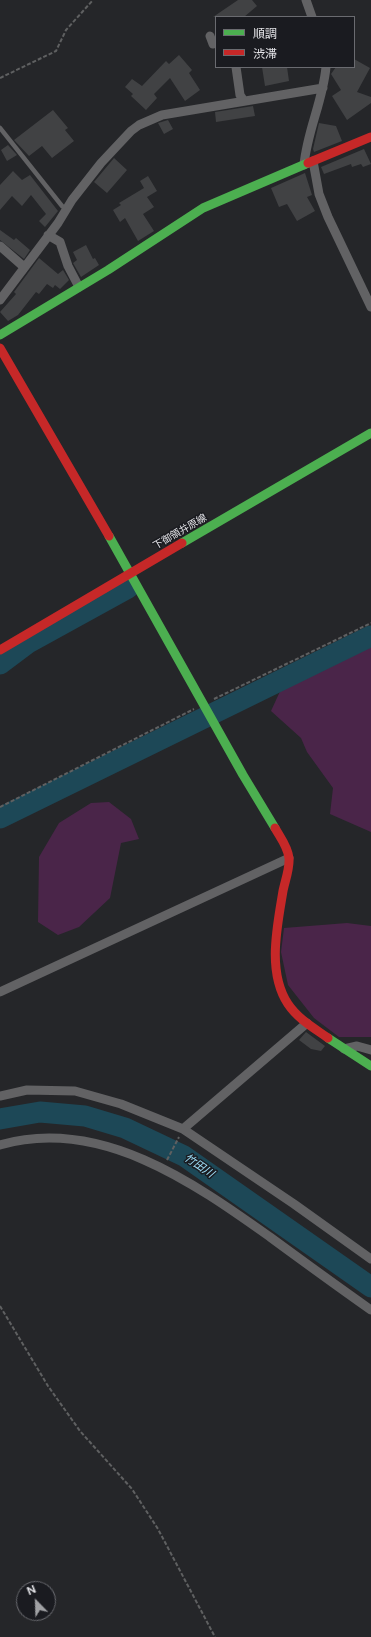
<!DOCTYPE html>
<meta charset="utf-8">
<style>
body{margin:0}
#map{position:relative;width:371px;height:1637px;overflow:hidden;background:#252629;font-family:Figtree,"Noto Sans JP",sans-serif}
canvas{display:block}
.legend{position:absolute;left:215px;top:16px;width:140px;height:52px;box-sizing:border-box;background:#1a1b20;border:1px solid #6a6b70;margin:0;padding:5px 7px;list-style:none;font-size:12px;color:#e3e3e7}
.legend li{display:flex;align-items:center;gap:8px;height:20px}
.legend b{width:20px;border:1px solid #6a6b70}
.north{position:absolute;left:16px;top:1581px;width:40px;height:40px;box-sizing:border-box;background:#1a1b20;border:1px solid #6a6b70;border-radius:50%;rotate:337deg;font-size:11px;font-weight:700;line-height:16px;text-align:center;color:#e3e3e7}
.north::after{content:'';display:block;margin:auto;width:14px;height:18px;background:#a0a1a4;clip-path:polygon(50% 0,100% 100%,50% 72%,0 100%)}
</style>
<div id="map">
<canvas width="371" height="1637"></canvas>
<ul class="legend">
<li><b style="height:5px;background:#4caf50"></b>順調</li>
<li><b style="height:5px;background:#c62828"></b>渋滞</li>
</ul>
<div class="north">N</div>
</div>
<script>
const ctx = document.querySelector('canvas').getContext('2d');
ctx.lineJoin = 'round';
function fillPath(path, color) { ctx.fillStyle = color; ctx.fill(path, 'evenodd'); }
function strokePath(path, color, width, dash) { ctx.strokeStyle = color; ctx.lineWidth = width; ctx.lineCap = dash ? 'butt' : 'round'; ctx.setLineDash(dash || []); ctx.stroke(path); }
function label(font, color, halo, rows, align = 'center') {
  ctx.font = font + ' Figtree,"Noto Sans JP",sans-serif'; ctx.lineWidth = 3; ctx.setLineDash([]); ctx.textBaseline = 'middle'; ctx.strokeStyle = halo; ctx.fillStyle = color; for (const [text, x, y, turn = 0] of rows) {
    ctx.save(); ctx.translate(x, y); ctx.rotate((+turn || 0) * Math.PI / 180); ctx.textAlign = isNaN(turn) ? turn : align; if (halo) ctx.strokeText(text, 0, 0); ctx.fillText(text, 0, 0); ctx.restore();
  }
}
const green = new Path2D(`
 M371,644V832L330,814L333,788L307,752L301,738L271,711L282,687Z
 M109,802L131,819L139,839L121,843L110,898L79,927L58,935L38,922L39,857L59,823L91,803Z
 M347,923L371,926V1037H339L314,1018L288,985L281,952L284,928Z`);
const river = new Path2D(`
 M0,664L28,643L128,588
 M0,818L371,636
 M0,1119L40,1112L85,1116L125,1128L184,1156L371,1287`);
const building = new Path2D(`
 M238,0H252L257,6L244,17H213Z
 M179,55L192,70L189,73L200,90L185,101L170,78L154,94L157,98L146,110L131,96L133,94L125,87L132,79L142,86L166,61L169,64Z
 M354,59L370,68L357,92L371,97V103L347,120L332,96L341,90L331,74L336,67H354Z
 M262,67H287L289,81L265,86Z
 M253,106L255,116L216,122L215,112Z
 M53,110L68,128L65,130L74,141L52,158L42,146L29,156L14,140Z
 M168,120L173,129L164,134L158,123Z
 M319,123L336,126L342,141L314,152L313,149Z
 M8,145L17,155L7,161L1,150Z
 M364,149L371,164L363,167L361,164L352,167L351,164L324,174L321,167Z
 M114,158L127,170L107,193L94,182Z
 M13,171L22,180L30,175L58,211L45,227L39,221L46,214L31,195L22,206L12,196L0,210V185Z
 M305,173L312,195L307,197L315,211L297,221L287,204L279,207L271,188Z
 M148,176L157,191L147,197L154,207L143,214L154,231L138,241L125,218L120,222L113,210L121,205L119,203L144,188L140,181Z
 M0,230L14,240L16,238L30,250L24,259L0,240Z
 M86,245L93,259L95,258L99,265L81,277L73,263L77,260L73,252Z
 M39,258L58,274L63,270L69,280L60,289L55,285L53,288L47,284L39,294L36,292L18,315L8,321L0,312L16,294L14,292Z
 M306,1032L325,1046L321,1051L311,1049L299,1040Z`);
const path = new Path2D(`
 M0,78L56,51L66,30L93,0
 M214,699L371,623
 M0,807L194,709
 M167,1160L179,1137
 M0,1306L48,1386L80,1431L132,1489L158,1529L215,1637`);
const lane = new Path2D(`
 M0,128L62,206L67,209`);
const street = new Path2D(`
 M306,0L312,17
 M210,36L213,44L216,43
 M236,67L240,95L244,101
 M313,161L319,194L328,217L371,307
 M304,165C307,131 323,101 326,67
 M48,235L60,242L68,266L79,287
 M0,246L24,267
 M0,300L58,223L72,200L101,163L131,131L139,125L162,115L323,88
 M0,992L289,858
 M344,1049L357,1046L371,1050
 M0,1096L27,1090L75,1091L121,1104L183,1129L294,1204L371,1259
 M183,1129L307,1023
 M0,1145C100,1116 194,1183 270,1237C304,1262 337,1286 371,1310`);
const fast = new Path2D(`
 M0,335L108,270L203,208L308,163
 M109,536L243,775L275,828
 M182,543L371,433
 M328,1038L371,1066`);
const jam = new Path2D(`
 M308,163L371,137
 M0,348L109,536
 M0,650L182,543
 M275,828C280,837 288,847 289,858C290,868 285,881 283,891C277,927 267,972 288,1004C298,1019 314,1028 328,1038`);
const streetNames = [
 ["下御領井原線",180,532,-30]
];
const waterNames = [
 ["竹田川",199,1166,34]
];
fillPath(green, '#4a2549');
strokePath(river, '#1d4857', 21);
fillPath(building, '#414244');
strokePath(path, '#5f6061', 2, [4, 2]);
strokePath(lane, '#626264', 4.5);
strokePath(street, '#626264', 9);
strokePath(fast, '#4caf50', 9);
strokePath(jam, '#c62828', 9);
label('10px', '#e3e3e7', '#1a1b20', streetNames);
label('italic 11px', '#9ee0fa', '#1a1b20', waterNames);
</script>
